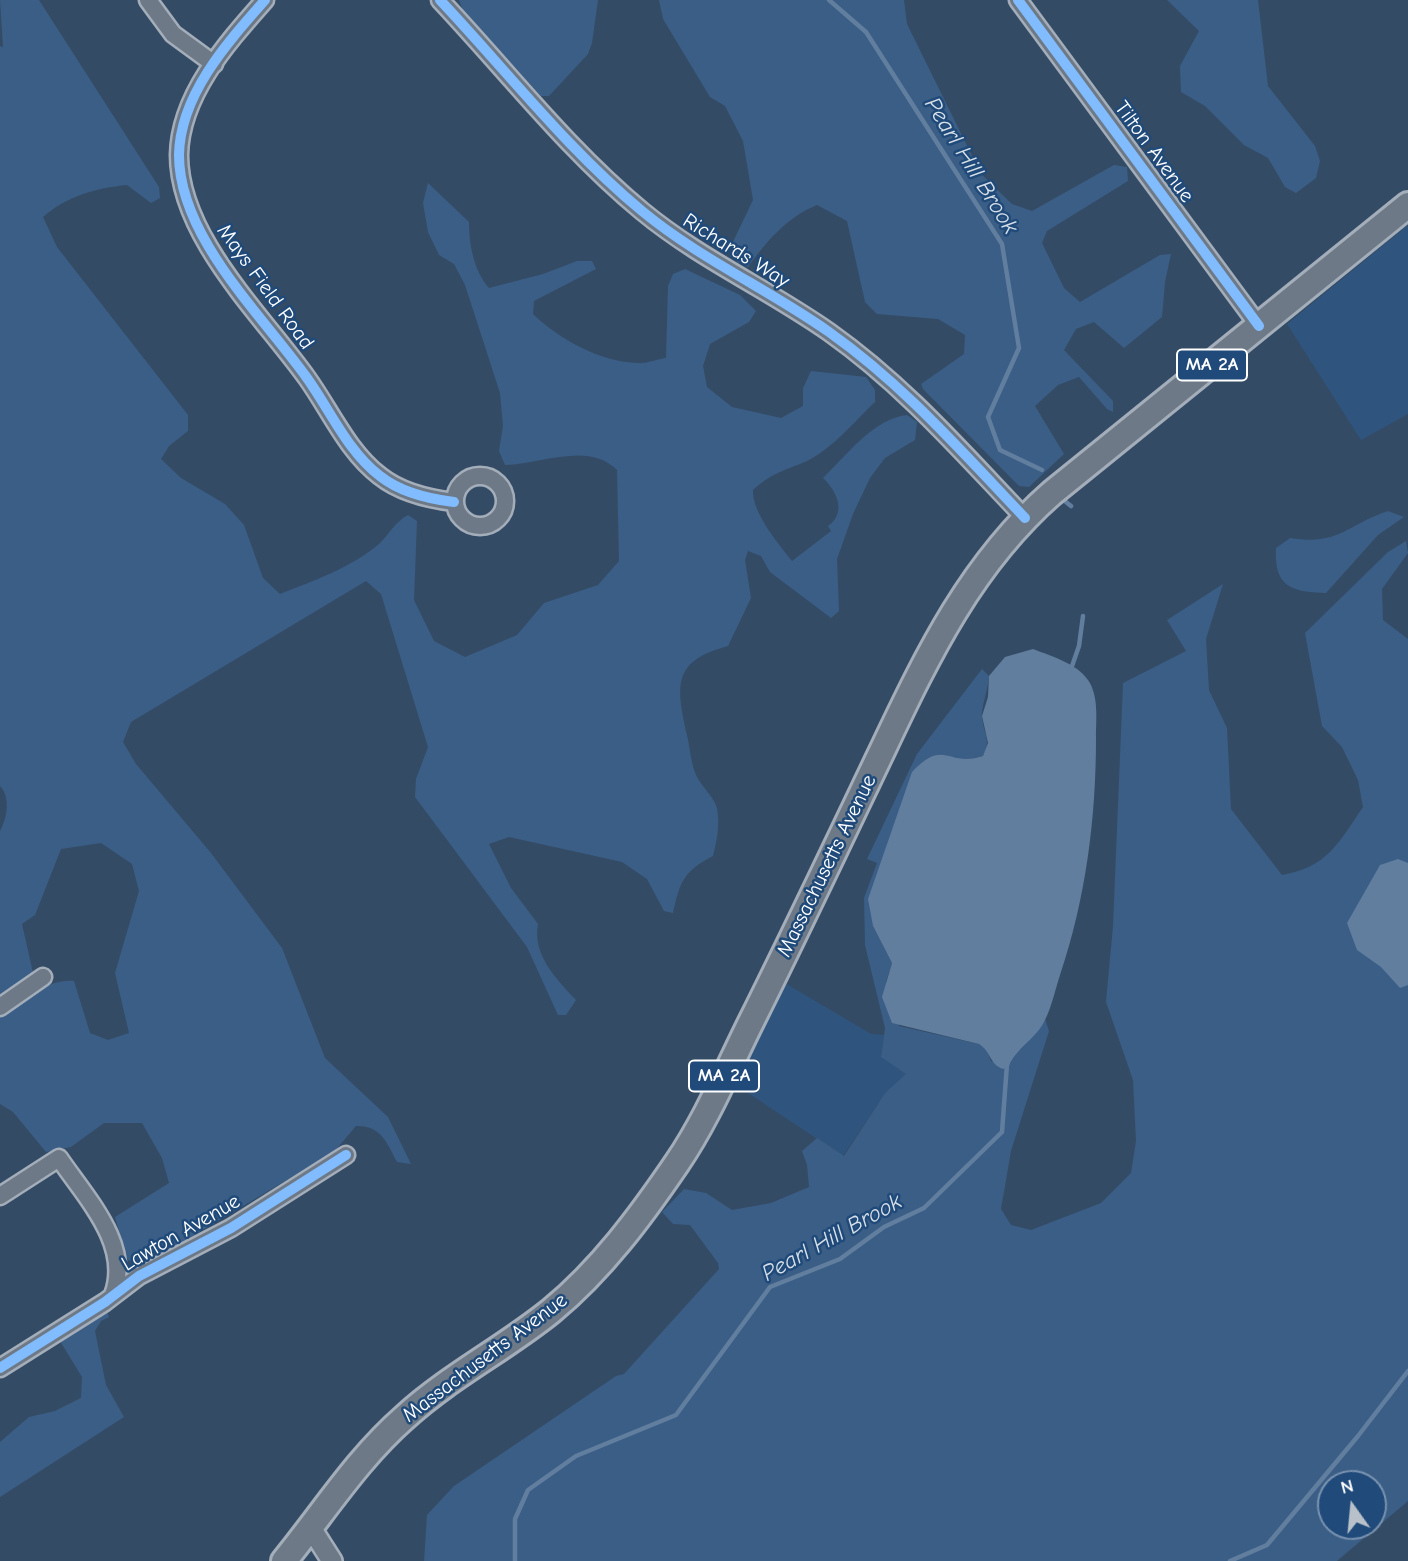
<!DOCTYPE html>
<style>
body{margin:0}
#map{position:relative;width:1408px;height:1561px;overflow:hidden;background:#344b65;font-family:"Comic Neue",sans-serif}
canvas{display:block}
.north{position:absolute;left:1317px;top:1470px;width:70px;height:70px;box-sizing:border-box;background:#1f4a7a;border:2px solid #7992af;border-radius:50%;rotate:345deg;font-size:19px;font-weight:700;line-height:28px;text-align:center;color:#fff}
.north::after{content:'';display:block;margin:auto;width:24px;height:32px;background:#b8c0c9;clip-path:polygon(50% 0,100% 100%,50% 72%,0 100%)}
</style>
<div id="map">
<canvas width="1408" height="1561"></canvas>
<div class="north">N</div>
</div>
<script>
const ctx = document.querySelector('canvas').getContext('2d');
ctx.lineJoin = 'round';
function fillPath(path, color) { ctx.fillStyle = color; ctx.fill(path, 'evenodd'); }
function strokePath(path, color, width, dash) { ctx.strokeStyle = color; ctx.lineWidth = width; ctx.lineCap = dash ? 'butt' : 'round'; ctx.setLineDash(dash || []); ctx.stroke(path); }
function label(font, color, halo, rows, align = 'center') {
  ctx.font = font + ' "Comic Neue",sans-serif'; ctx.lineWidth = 5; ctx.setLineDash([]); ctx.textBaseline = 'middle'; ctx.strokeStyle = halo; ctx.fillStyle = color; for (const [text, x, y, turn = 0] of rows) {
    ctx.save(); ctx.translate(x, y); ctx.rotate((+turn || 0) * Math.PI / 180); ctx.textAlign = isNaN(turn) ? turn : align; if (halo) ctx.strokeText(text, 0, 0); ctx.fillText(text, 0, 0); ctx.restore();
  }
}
const built = new Path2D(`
 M1408,225V414L1361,440L1287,324Z
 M783,982L871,1034L884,1035L881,1057L907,1074L885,1093L843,1156L736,1085Z`);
const green = new Path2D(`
 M0,0H39L159,187L160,198L151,203L127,185C96,188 67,196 43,217L57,247L188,415V431L169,446L161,459L181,478L225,504L244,525L263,578L280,594C313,581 353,567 380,543C390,533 395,522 408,515L417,521L414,600L434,641L465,657L517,635L544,603L598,585L619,561L617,470C589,441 542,464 505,465L499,451L503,426L500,393L465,285L454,264L439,255L428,232L423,203L428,183L469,222C469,245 474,271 489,288L543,274L577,261H592L596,269L534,301L533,314C559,339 600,362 638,363C646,364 657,359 666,358L668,286L673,274L685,269L740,295L756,311L749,322L710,344L703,366L707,387L732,407L781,418L803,406V388L811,371L866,377L875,390V402C854,422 833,448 807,461C784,471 773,472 753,490C752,513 778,543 792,561L831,531L828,526C847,513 837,491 823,478C847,455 873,419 907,415L917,422L915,440L885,458L870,478L853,514L837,559L839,611L831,618L770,572L761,556L748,551L745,560L751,598L728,646C672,661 676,685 687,735C690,748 691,765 697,777C702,787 714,797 717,808C720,825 717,840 713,856C684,871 680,881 673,913L664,911L647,879L622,862L509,837L489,844L511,888L538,924C532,954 556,979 576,1000L566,1015H558L527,947L415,797L416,779L428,747L381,594L366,581L131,722L123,742L136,764L211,853L282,948L325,1058L388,1117L411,1164L397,1162C387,1143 381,1125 356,1126L334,1152L147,1263L136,1265L127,1259L115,1217L169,1183L162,1158L142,1123H104L71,1147L46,1152L13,1112L0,1104V1017C22,1001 45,979 74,981L90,1033L108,1040L129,1033L115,973L139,891L132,864L101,843L61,849L35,915L22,924L34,977L0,1001V831C7,819 11,797 0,786V46L3,47Z
 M459,0H598L592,43L588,54L549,96H541L463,11Z
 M659,0H904L907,24L981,174L1012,204L1032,211L1114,165L1127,167L1128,181L1047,231L1042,243L1064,288L1080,302L1160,255L1171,254L1165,282L1162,317L1124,348L1094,322L1076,329L1064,350L1113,401V412L1107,409L1079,377L1058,385L1035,406L1064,454L1029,487L1019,486L923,389L921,384L964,354L965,335L938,319L877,314L865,302L847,221L817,205C787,217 766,242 748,267L737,262L731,246L753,200L743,141L725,106L710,97L663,19Z
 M1167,0H1258L1268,86L1315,146L1320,161L1316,178L1296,193L1285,187L1268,158L1244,145L1205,106L1181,92L1180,66L1199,31Z
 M1388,511L1404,517L1378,535L1326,593C1290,592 1274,586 1276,548L1290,538C1339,546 1346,525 1388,511Z
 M1406,541L1408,553L1382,589L1383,620L1408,639V1501L1337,1561H424L427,1515L454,1486L616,1376L624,1374L719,1269L718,1263L690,1225L673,1224L662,1212L684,1189L706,1193L732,1210L771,1203L809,1187L807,1165L802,1151L817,1138L844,1156L885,1093L906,1074L881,1057L885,1028L865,945L864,898L877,863L867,859L917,754L982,669L989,676C988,689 981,709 982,717C983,732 992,742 983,756L966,760L873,926L892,963L886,982L899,1026L979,1044L986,1048L991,1061L1009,1066C1017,1047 1035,1037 1045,1019L1049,1031L1011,1151L1001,1209L1011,1225L1031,1230L1101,1203L1131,1173L1136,1141L1133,1080L1106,1002L1113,926L1123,683L1186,651L1167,620L1223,584L1206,639L1209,690L1227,728L1231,809L1282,875C1328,867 1339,842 1363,807L1358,780L1342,747L1322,726L1305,633L1388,552ZM1331,1484H1373V1526H1331Z
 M105,1305L109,1317L101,1321L95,1331L106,1385L124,1417L0,1497V1442L29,1417L55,1411L81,1398L82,1377L60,1341Z`);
const water = new Path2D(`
 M1033,649C1053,657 1076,663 1088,680C1099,696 1096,719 1096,738C1096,818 1086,898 1060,975C1055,990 1052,1006 1045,1020C1036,1039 1017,1047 1009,1066L1003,1069C989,1064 991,1051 979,1044L892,1023L882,997L892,963L873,926L868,899L912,772C945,737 947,768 983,756L988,743L982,716L988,697L989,676L1005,657Z
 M1398,859L1408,863V985L1400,988L1381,967L1357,950L1347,923L1380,865Z`);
const stream = new Path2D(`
 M829,0L866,32L1002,244L1019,348L988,417L1000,450L1042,470
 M1066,502L1071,506
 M1071,669L1079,646L1083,616
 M515,1561V1519L528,1490L576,1456L676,1415L770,1287L840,1259L884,1227L924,1208L1002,1132L1007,1064
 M1230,1561L1267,1545L1358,1436L1408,1371`);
const minor = new Path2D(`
 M148,0L173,34L214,64
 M265,0C227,43 180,95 179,155C179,237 262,315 307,378C330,410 348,452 380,476C400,492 429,499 454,502
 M440,0C507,71 567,149 642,211C700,259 768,289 829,332C904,385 962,452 1025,518
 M1018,0L1259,326
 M455 501a25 25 0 1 1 50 0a25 25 0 1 1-50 0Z
 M0,1007L43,977
 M0,1196L59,1158C86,1198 132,1245 113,1295
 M0,1368L105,1302L139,1276L231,1228L346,1155`);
const tertiary = new Path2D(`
 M311,1528L332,1561`);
const primary = new Path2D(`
 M284,1561C324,1512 357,1459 405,1417C450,1376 504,1349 551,1311C601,1270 641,1216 677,1163C707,1119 728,1068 752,1020C797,930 840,839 883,749C928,654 972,563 1052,493L1408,205`);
const cycleway = new Path2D(`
 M265,0C227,43 180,95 179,155C179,237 262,315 307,378C330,410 348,452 380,476C400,492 429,499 454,502
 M440,0C507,71 567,149 642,211C700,259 768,289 829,332C904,385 962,452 1025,518
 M1018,0L1259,326
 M0,1368L105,1302L139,1276L231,1228L346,1155`);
const shields = [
 [1212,365,70],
 [724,1076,70]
];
const shieldNames = [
 ["MA 2A",1212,365],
 ["MA 2A",724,1076]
];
const streetNames = [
 ["Tilton Avenue",1154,152,54],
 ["Richards Way",736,251,32],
 ["Mays Field Road",265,287,54],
 ["Massachusetts Avenue",827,866,-64],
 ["Lawton Avenue",181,1233,-30],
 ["Massachusetts Avenue",485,1358,-37]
];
const waterNames = [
 ["Pearl Hill Brook",971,166,58],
 ["Pearl Hill Brook",832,1238,-29]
];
fillPath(built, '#2f557f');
fillPath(green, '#3b5e86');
fillPath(water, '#617e9e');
strokePath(stream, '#617e9e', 4.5);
strokePath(minor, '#a4aeba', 21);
strokePath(tertiary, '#a4aeba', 24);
strokePath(primary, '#a4aeba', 30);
strokePath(minor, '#6d7986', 16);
strokePath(tertiary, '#6d7986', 19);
strokePath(primary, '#6d7986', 24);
strokePath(cycleway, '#80bcff', 10);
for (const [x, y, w] of shields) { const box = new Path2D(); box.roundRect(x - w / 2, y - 15.5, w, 31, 5); ctx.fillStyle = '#1f4a7a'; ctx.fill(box); strokePath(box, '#fff', 2); }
label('bold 19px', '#fff', null, shieldNames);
label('21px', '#fff', '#1f4a7a', streetNames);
label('italic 23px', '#d8e0e8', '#1f4a7a', waterNames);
</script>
